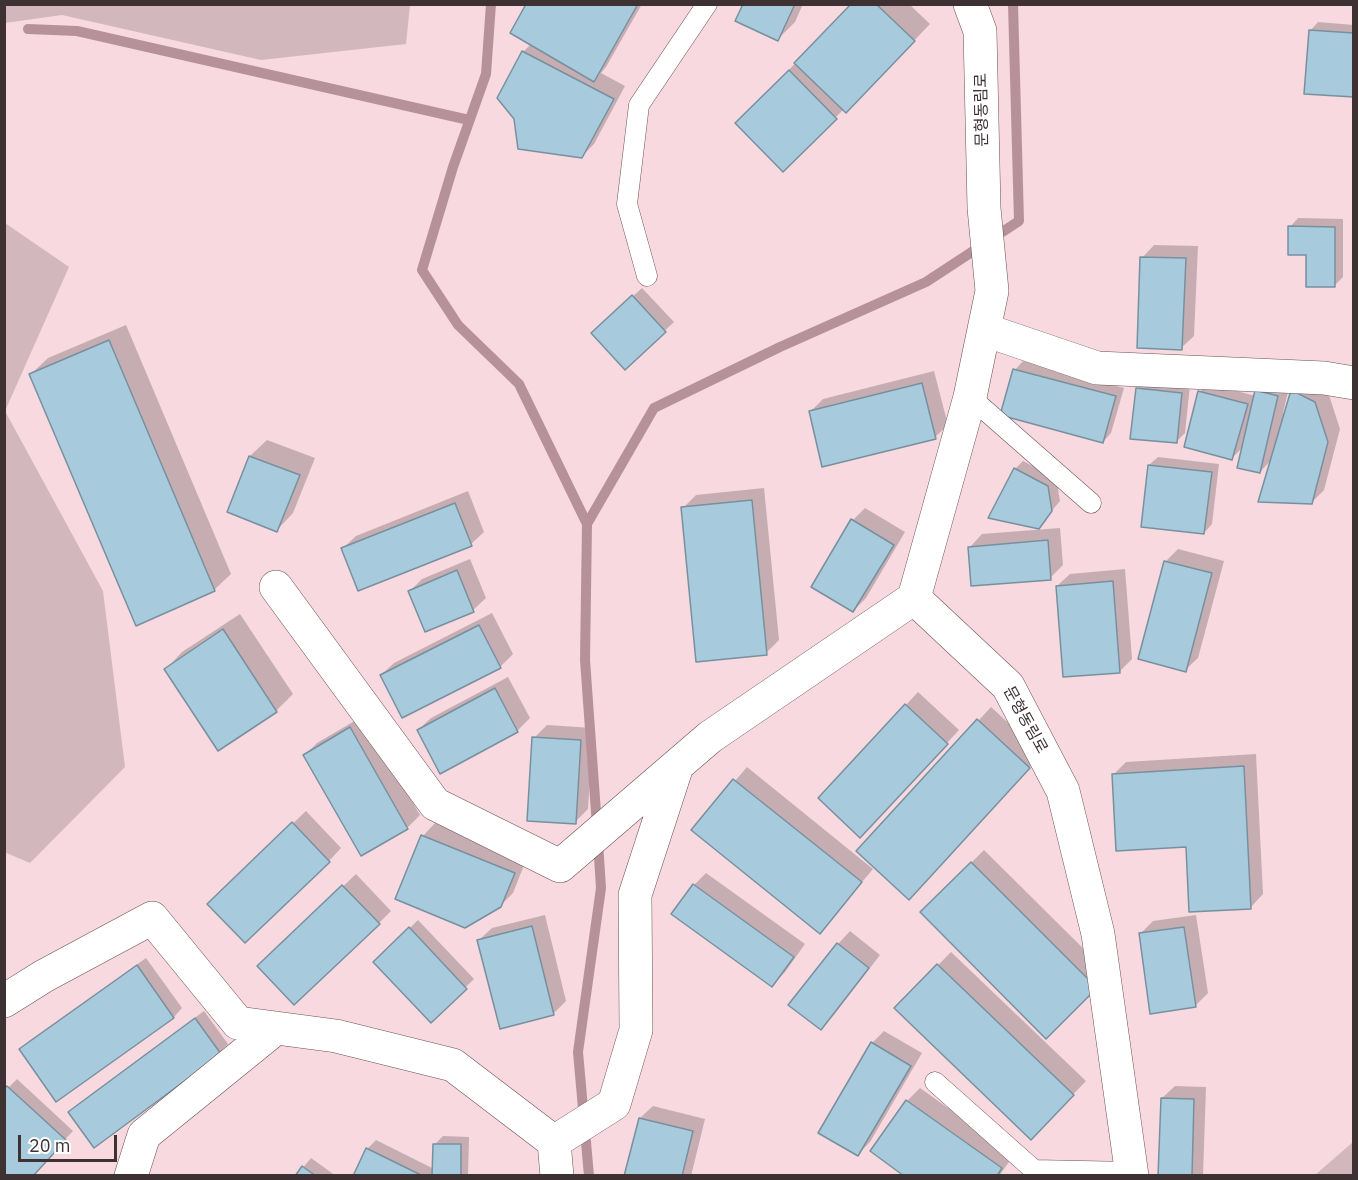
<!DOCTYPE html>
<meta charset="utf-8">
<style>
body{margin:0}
#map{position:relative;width:1358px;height:1180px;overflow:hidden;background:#f7d9df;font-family:"IBM Plex Sans",sans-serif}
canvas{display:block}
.frame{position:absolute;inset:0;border:6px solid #3d3133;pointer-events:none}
.scale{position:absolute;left:18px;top:1135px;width:99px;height:27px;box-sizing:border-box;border:3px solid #3d3133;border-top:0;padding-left:8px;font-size:18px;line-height:21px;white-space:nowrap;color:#3d3133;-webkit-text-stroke:4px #fff;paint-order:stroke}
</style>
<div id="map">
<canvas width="1358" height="1180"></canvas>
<div class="frame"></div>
<div class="scale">20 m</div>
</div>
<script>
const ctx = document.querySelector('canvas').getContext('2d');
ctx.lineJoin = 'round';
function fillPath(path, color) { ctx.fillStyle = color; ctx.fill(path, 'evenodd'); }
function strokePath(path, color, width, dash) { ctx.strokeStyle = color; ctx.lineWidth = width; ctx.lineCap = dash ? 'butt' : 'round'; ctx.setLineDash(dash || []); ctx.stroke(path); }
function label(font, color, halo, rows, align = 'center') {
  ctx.font = font + ' "IBM Plex Sans","Noto Sans KR",sans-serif'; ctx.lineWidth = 6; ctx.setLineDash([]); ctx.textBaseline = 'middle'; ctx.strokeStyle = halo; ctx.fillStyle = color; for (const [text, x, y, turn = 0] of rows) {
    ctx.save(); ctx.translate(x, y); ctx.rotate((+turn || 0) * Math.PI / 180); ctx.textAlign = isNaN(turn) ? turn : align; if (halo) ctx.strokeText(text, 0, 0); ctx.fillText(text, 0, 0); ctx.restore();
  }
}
const green = new Path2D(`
 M4,5L5,4L410,5L406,44L261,60L62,15L5,23Z
 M5,223L69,267L5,411L103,591L125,767L30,863L4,852Z
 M1353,1142V1175H1315Z`);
const shadow = new Path2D(`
 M528,4H642L606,67L601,73L625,86L594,144L581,157L523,52L531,44Z
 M745,4H803L795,22L778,39Z
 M853,4H909L930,24L863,94L844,109L783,170L737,123Z
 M1318,22L1354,25V96L1310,31Z
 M1298,218L1343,219V277L1334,286L1308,253L1290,227Z
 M1154,245L1198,246L1194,336L1181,348L1142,258Z
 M642,288L674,322L625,368L601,325Z
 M126,325L231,574L214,590L31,374L48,358Z
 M1023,361L1124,388L1111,433L1103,442L1015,370Z
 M934,371L948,425L935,437L810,412L823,399Z
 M1145,381L1190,385L1185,433L1176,442L1137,389Z
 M1208,383L1255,396L1257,391L1290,383L1283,413L1286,414L1292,391L1327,389L1340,429L1324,490L1311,503L1273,458L1260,472L1243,447L1232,458L1200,392Z
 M267,440L315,458L293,513L277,530L229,511L250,456Z
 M1158,457L1219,464L1212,524L1204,533L1149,465Z
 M1023,461L1056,478L1060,501L1038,527L1015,469Z
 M764,488L779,640L766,653L683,508L696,495Z
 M468,491L484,532L471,544L343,548L356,536Z
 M865,508L905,532L866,598L853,611V520Z
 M1060,528L1063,565L1050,578L970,547L982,534Z
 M1178,549L1224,561L1198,658L1185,670L1139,658L1166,561Z
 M470,559L486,598L473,610L410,591L422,579Z
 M1125,569L1132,659L1120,671L1057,586L1070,574Z
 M492,613L513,654L500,667L381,675L394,663Z
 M240,614L293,694L276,711L218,749L166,669L182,652Z
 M508,677L530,718L517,731L418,730L431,718Z
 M918,692L959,730L873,824L906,705Z
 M991,707L1042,754L921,885L858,851Z
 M363,716L420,815L407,828L305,755L317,743Z
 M547,725L593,728L588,809L575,822L534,738Z
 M1256,754L1263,894L1251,907L1114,774L1126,762Z
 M747,767L873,869L820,932L693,830Z
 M306,811L341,848L329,861L209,904Z
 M435,823L526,860L513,893L500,906L423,836Z
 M984,850L1109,974L1046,1037L922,912Z
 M706,873L805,944L785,972L772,985L694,885Z
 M356,874L391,911L379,923L272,954Z
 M545,915L566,1001L553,1014L479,940L492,928Z
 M1196,915L1208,993L1195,1006L1140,934L1153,921Z
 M418,920L474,979L431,1021L375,962Z
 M850,931L880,955L833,1016L820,1028L790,1005L838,944Z
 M951,952L1086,1081L1031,1138L896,1008Z
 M146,958L182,1008L174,1017L57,1100L21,1049L29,1041Z
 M204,1011L228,1044L220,1052L70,1113L78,1104Z
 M884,1031L922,1053L870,1142L858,1154L872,1043Z
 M17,1079L73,1131L31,1176L4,1092Z
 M1175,1086L1206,1087L1203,1176H1160L1162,1098Z
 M920,1088L1014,1155L999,1176H907L872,1150L907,1101Z
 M653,1106L705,1119L691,1176H626L640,1118Z
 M443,1136L469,1137L468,1176H355L367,1149L376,1140L434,1169V1145Z
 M311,1158L336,1176H296Z`);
const stream = new Path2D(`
 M491,4L486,74L453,167L422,270L458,325L519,384L587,524
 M28,29L77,31L469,120
 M597,826L585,660L587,524L654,408L780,347L926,282L1019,221L1013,4
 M589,1176L578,1052L601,888L598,842`);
const building = new Path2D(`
 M526,4H638L594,82L510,33Z
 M743,4H795L778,41L735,21Z
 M851,4H876L915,41L846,113L794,63Z
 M1309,30L1354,33V97L1304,94Z
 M522,51L614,99L582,158L518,149L514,119L497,98Z
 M789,70L837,119L783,172L735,123Z
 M1288,226L1335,227V287H1306V255H1288Z
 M1140,257L1186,258L1182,350L1137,348Z
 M632,295L666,332L625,370L591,333Z
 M109,340L215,591L136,626L29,374Z
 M1013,369L1116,396L1103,443L1000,415Z
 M922,383L936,439L822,467L809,411Z
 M1136,388L1182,393L1177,443L1130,439Z
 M1255,390L1278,396L1260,473L1237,468Z
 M1291,390L1315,402L1328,442L1312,504L1258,502Z
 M1198,391L1248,404L1232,460L1184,447Z
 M249,456L300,475L277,532L227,512Z
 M1148,465L1212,472L1204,534L1141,527Z
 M1014,468L1048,486L1052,511L1039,529L988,518Z
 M752,500L767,655L696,662L681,507Z
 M455,503L472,546L358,591L341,548Z
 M851,519L894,545L853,612L811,587Z
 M1048,540L1051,580L971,586L968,547Z
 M1164,561L1212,573L1186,672L1138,659Z
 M457,570L474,612L425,632L408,591Z
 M1113,581L1120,673L1063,677L1056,586Z
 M479,625L501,668L402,718L380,675Z
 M223,629L277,712L218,751L164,669Z
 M495,688L518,732L440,774L417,730Z
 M905,704L948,744L860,838L818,798Z
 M977,719L1030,768L909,900L856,851Z
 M350,727L408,829L361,856L303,755Z
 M532,737L581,740L576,824L527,821Z
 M1244,766L1251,909L1189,912L1186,847L1116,851L1112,774Z
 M733,779L862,882L820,934L691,830Z
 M292,822L330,862L245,943L207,904Z
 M421,835L515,873L501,907L465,928L395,899Z
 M971,862L1097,988L1046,1039L920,912Z
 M693,884L794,957L772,987L671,914Z
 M342,885L380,924L294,1005L257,966Z
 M532,926L554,1015L500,1029L477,940Z
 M409,927L467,989L431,1023L373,962Z
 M1184,927L1196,1007L1150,1014L1139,933Z
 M837,943L869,968L821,1030L788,1005Z
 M937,964L1074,1095L1031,1140L894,1008Z
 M137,965L174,1018L56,1102L19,1049Z
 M195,1018L221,1054L94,1148L68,1112Z
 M871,1042L911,1066L858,1156L818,1133Z
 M7,1086L66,1140L33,1176H4V1089Z
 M1161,1098L1194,1099L1192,1176H1158Z
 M906,1100L1002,1168L997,1176H904L870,1151Z
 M639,1118L693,1131L682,1176H624Z
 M433,1144H461V1176H432Z
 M366,1148L423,1176H353Z
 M302,1166L316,1176H295Z`);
const service = new Path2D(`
 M647,276L627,204L639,105L707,4
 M970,397L1091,503
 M935,1082L1034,1170L1131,1172`);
const minor = new Path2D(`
 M985,330L1097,368L1324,378L1354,383
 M276,587L435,804L560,866L710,737L914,598
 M4,1001L44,976L152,918L238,1023L336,1036L453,1065L554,1142L614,1104L636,1030L635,895L677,766
 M554,1142L557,1176
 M131,1176L144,1135L276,1028`);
const tertiary = new Path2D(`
 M970,4L980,31L984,208L992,291L970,397L914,598L1008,686L1063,791L1098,934L1132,1176`);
const streetNames = [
 ["문형동림로",982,110,-91],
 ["문형동림로",1025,720,61]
];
fillPath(green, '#d2b8bd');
fillPath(shadow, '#0003');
strokePath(stream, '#b79199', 10);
fillPath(building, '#a7cadd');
strokePath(building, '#78909e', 1.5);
strokePath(service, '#6a5156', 21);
strokePath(minor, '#6a5156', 34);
strokePath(tertiary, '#6a5156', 34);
strokePath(service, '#fff', 20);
strokePath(minor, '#fff', 33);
strokePath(tertiary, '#fff', 33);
label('16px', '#3d3133', '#fff', streetNames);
</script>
